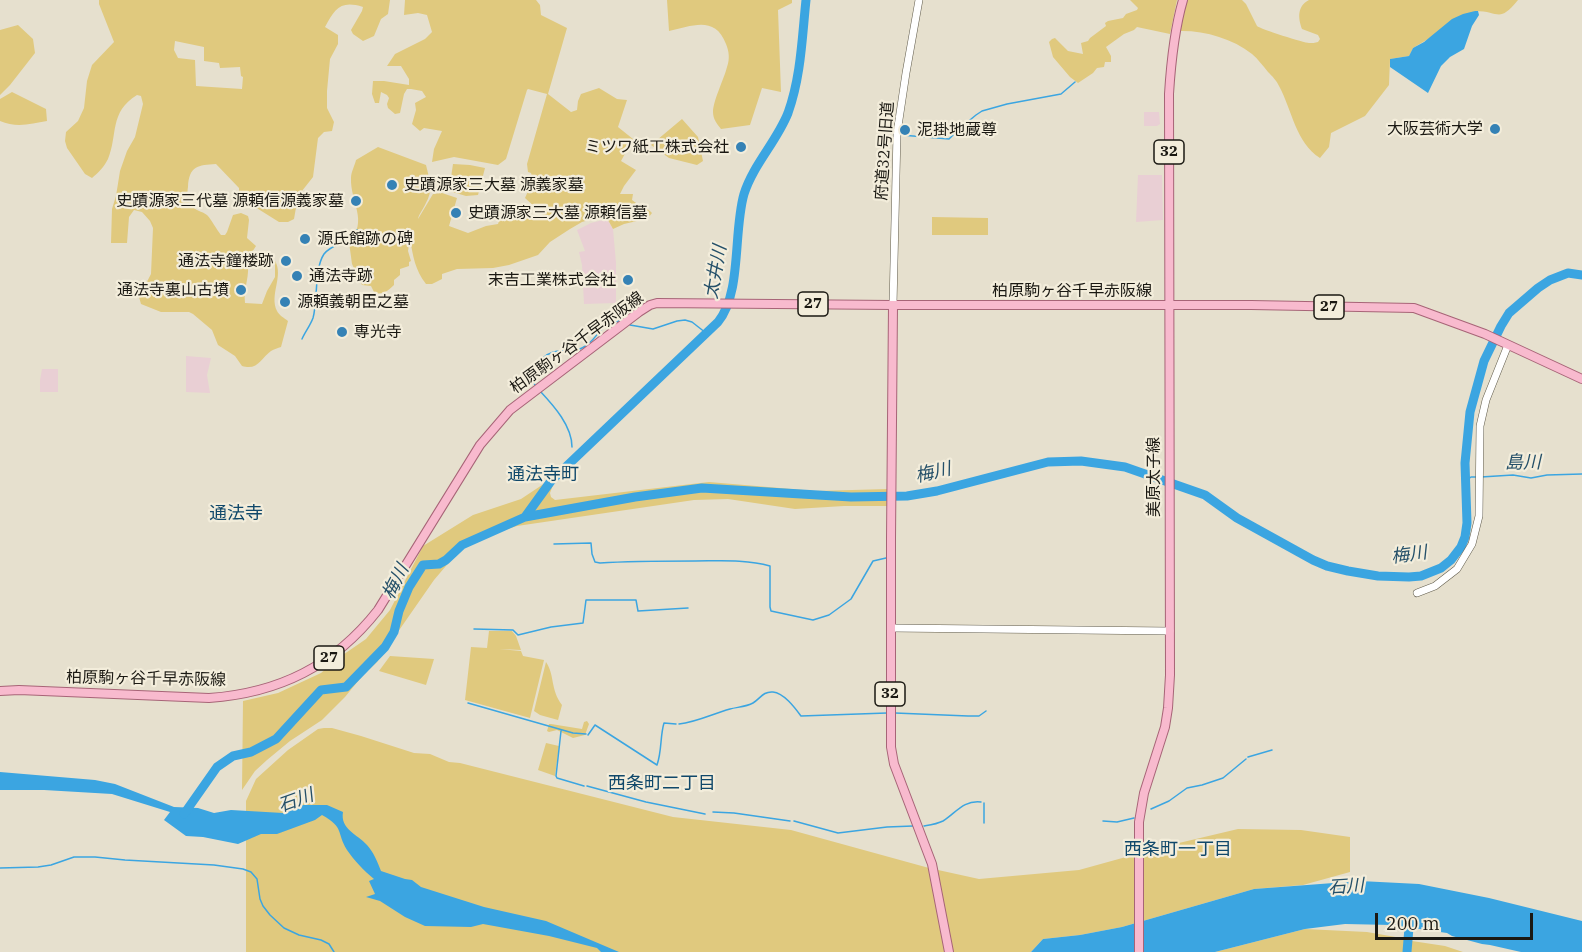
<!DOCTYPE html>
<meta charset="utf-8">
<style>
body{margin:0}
#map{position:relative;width:1582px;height:952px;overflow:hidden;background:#e6e0ce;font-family:"IBM Plex Serif",serif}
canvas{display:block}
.scale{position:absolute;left:1375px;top:913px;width:158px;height:27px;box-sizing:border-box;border:3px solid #1b1913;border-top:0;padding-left:8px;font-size:18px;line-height:21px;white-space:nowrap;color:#1b1913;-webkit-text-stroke:4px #f3eddb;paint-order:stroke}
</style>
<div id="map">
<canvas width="1582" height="952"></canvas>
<div class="scale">200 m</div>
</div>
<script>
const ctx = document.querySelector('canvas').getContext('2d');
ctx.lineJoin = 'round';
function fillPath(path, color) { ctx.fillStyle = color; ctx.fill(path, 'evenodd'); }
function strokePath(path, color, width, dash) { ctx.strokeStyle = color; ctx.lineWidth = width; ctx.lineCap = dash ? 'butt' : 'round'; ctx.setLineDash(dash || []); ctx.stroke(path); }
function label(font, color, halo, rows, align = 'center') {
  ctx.font = font + ' "IBM Plex Serif","Noto Sans JP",serif'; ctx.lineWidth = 4.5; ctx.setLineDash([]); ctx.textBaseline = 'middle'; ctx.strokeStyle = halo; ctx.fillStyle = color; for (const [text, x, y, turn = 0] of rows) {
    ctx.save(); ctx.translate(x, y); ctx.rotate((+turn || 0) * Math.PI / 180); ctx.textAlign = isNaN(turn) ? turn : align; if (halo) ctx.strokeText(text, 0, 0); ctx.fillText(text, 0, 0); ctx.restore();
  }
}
const commercial = new Path2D(`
 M1144,112H1159L1160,124L1157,126H1144Z
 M1138,175H1162L1163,220L1136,222Z
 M607,219L613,229L616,263V303L584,304L582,265L579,252L585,251L577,230L591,223Z
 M186,356L211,358L207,375L210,393L186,392Z
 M42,369H58V392H40V380Z`);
const green = new Path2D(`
 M99,0H390L388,14L381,19L374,36L363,41L353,34L351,30L362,11L363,7C340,0 335,9 325,27L338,35V44L330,59L327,91V108L334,122L332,131L324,132L318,138L313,177L298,196L294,219L288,222H279L239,197V188L216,164C198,165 189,166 188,187C187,193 187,199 191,205C195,211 202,211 207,215C212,220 216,229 221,235H225L227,232L233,215L241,213L248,216L249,220L247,238L256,246L247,260C251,275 243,288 245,303L262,304L267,291L275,277V261C284,276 269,295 277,311C279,315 284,318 288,321L281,347C278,348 274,349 271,351C261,358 258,371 242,366L235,356L218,345L212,330L193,314L189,312H161L141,304L139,297L151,274L153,228L150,221L142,212L134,210L129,217L127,243H111L112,209L116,196L120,171L127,151L135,137L143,104L141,96L137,95C109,112 118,135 108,159C104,167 99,172 92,178L85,174L67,148L65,141L66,132L78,121L84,108L87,81L92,65L114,42L99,4ZM175,41L204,47V61L219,63L220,68L240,67L241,76L243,77L242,89L196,86L195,60L178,58L174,50Z
 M405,0H536L540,5L541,15L567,28L548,94L571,112L577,110L578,101L581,94L599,88L617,99L627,100L618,127L633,139L621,161L636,170L624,186L620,194H633L632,200C639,206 648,208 652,213L648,218L642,212H635L637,216V221L624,224L613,229L608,220L602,217L596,218L582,222L570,229L550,242L538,255L509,265L493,268L457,269L442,274V279L432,284H426C415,270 413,256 410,239L408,251L411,261L409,262V266L400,269V275L394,280V285C387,292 384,293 375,294L371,286L362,285L352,264L349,242C369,221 350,202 351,178C351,172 355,165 356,160L378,147L426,165C430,182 434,189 425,205C422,211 419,214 418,219L433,194L442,193L457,198L449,226L468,233L486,226L498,224L502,212L510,214L513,217H528L542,215L544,211L536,208L525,198L533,180L531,173L528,172L527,164L547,94L528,89L527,90L506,159L498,165L454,157L432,162L434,149L442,131L424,128L420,131L412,124L416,110L415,103L426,97L422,91L411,89H407L404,94L400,113L395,114L388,108L387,104L389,98L387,95L381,92L379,103H375L372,94L373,81H384L409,85V79L401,66H387L395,54L425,39L432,32L427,15L418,13L404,15Z
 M667,0H792V3L778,10L781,92L762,88L750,125L721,129C717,124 713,119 713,112C713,101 724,79 727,67C730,59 729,51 726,44C715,15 692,26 669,31Z
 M1130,0H1177L1170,34L1137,27L1134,30L1124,34L1106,47L1111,56V62H1105L1104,67L1097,68L1093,73L1078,83L1070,77L1053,57L1049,42L1052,39L1055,38L1068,51L1083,54L1081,43L1088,41L1090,38L1106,26L1105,23L1108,21L1123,18L1126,14L1137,10L1138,8Z
 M1186,0H1242L1246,4L1257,26C1260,29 1305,43 1309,43C1312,43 1315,43 1318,42L1320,39L1318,35L1302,29C1298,18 1297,6 1309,0H1518C1498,24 1500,11 1475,11L1413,48L1409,56L1390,59L1389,85L1365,116L1331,133L1329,147L1320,158C1296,143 1292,110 1279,86C1277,81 1272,76 1268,72C1263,66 1258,59 1252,54C1232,38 1203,30 1178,31Z
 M18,25L33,39L35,53L10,85L0,95V30Z
 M12,92L46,109L47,121C31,124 16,128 0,121V99Z
 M682,119L698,137L703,161L697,165L669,158L651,145Z
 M453,164L470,165L485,168L478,195L466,196L449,191Z
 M932,217L988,218V235H932Z
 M709,482L815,491L889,489V506H844L795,509L728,499L694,500L517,526L489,535L471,543L457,553L434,580L377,662L363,675L345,697L322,720L290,741L267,760L255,771L242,790L243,701L278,693L321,673L337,659L366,639L390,610L423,546L473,515L521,499L545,483L553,485L550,493L551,497L555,500Z
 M489,631H512L516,636L521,650L499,649L521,651L523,656L544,660L530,718L465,700L471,647L487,648Z
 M390,656L434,659L426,685L379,671Z
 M546,662C555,675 550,689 562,705L558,720L540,715L534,711Z
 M587,721L589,724L585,735L573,738L557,730L549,732L547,731L549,724H551L582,729L584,722Z
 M324,728H332L361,736L414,753L430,754L449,762L460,763L673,817L791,830L929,868L979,879L1079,870L1162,847L1238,829L1301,830L1350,837V872L1303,885L1254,889L1122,927L1080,935L1043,939L1031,952H246V801L256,779L288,750L318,729Z
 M546,743L559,746L555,776L538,770Z
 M1305,929L1367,932L1407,939L1406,952H1215Z
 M1412,941L1445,946L1463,952H1411Z`);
const water = new Path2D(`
 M1475,11H1478L1479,15L1472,26L1464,49L1450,57L1441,66L1428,93L1390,67V59L1409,56L1413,48L1424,42L1452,19L1463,14Z
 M0,772L95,780L115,784L174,807L198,808L214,813L231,810L283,813L297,805H327L343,812C340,829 357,834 367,845C374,853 377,861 381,871L405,879L412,880L421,887L484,907L546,921L619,952H601L597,948L549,936L483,924L471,927L425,926L405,917L380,901L366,897L375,894L369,881L374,879C364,871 354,860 347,850C336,832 345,828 322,815L315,820L277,834H261L238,844L203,837L186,836L164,820L170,812L112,794L44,790H0Z
 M1360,881L1419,884L1489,898L1582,921V952H1521L1490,945L1482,944L1452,936L1447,933L1392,925L1345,924L1305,929L1215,952H1031L1043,939L1080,935L1122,927L1254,889Z`);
const stream = new Path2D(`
 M901,135L949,139L959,129L976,115L982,111L1007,104L1061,94L1075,82
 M630,325L653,329L677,321L685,320L692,322L706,333
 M302,339C305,332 310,326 313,318C318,301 314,269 324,254C333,242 351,244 357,230
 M535,385L533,381C534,366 543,353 558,351C566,349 575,352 582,348C598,341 599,322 619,321
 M540,391C554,406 572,426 572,447
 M575,454L577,457
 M1481,477L1513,475L1531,478L1547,475L1582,474
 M1466,481L1471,477H1477
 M554,544L591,543L592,554L595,562L600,563C631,561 663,561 695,561C719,561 746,559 770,566V607L771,611L813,620L829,615L851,599L873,561L886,558
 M474,629L513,630L518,635L551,627L583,623L586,600H636L638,611L688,608
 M468,703L573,733L586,734
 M895,713L968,716H979L986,711
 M679,724C697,722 712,714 730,709C737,707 746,707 753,703C760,699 763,691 773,692C784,693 795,708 801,716L887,713
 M561,731L556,776L557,778L584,786
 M588,735L595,725L657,765C662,751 660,736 664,723L676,724
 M1248,757L1272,750
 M587,786L646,802L705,814
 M984,803V823
 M1151,809L1169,801L1187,788L1202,785L1223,778L1246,759
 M713,812L734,813L790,821
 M794,821L838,833L887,827L913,826
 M1103,821L1117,822L1134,818
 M924,826C930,825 937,824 943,821C956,813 963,800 981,802
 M0,868L38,867L51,865L74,857H95L125,860L214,865L243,869L251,872L257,879L260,899L263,906L270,915L284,928L299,935L321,940L329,944L334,952`);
const river = new Path2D(`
 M525,517L551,481L718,322C742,293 733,232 744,194C753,165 777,141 788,113C801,77 802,38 806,0
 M184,814L217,767L233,756L251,752L276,739L321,690L346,687L385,647L394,632L399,611L409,587L423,565L439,564L446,560L462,545L525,517L635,497L702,488L851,497L907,496L937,491L1048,462L1081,461L1125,467L1205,495L1237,518L1313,560L1327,566L1348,571L1378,576L1409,577L1421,576L1441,568L1451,560L1461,547L1465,537L1467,523L1465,463L1470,412L1484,361L1501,326L1509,313L1538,288L1550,280L1568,273L1582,275
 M1407,952L1410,915`);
const tertiary = new Path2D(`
 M893,305L897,133L906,73L919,0
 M1417,593L1435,586L1457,569L1472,544L1479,516L1480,426L1486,400L1508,345
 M891,628L1170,631`);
const primary = new Path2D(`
 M893,305L891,538V747L894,764L932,864L949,952
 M0,691L19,690L209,698C279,693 334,666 378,610L480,445L510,410L639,312L650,305L657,303L893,305H1251L1414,308L1485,334L1582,379
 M1139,952V822L1144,793L1165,727L1168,708L1170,675L1169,94C1171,62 1174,31 1183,0`);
const markers = [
 [1495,129,6,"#3582b5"],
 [905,130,6,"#3582b5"],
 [741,147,6,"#3582b5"],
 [392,185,6,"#3582b5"],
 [356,201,6,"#3582b5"],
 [456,213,6,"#3582b5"],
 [305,239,6,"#3582b5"],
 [286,261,6,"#3582b5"],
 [297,276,6,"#3582b5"],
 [628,280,6,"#3582b5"],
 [241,290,6,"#3582b5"],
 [285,302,6,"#3582b5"],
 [342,332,6,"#3582b5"]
];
const shields = [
 [1169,152,30],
 [813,304,30],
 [1329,307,30],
 [329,658,30],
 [890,694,30]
];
const shieldNames = [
 ["32",1169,152],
 ["27",813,304],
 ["27",1329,307],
 ["27",329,658],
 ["32",890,694]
];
const poiNames = [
 ["大阪芸術大学",1483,129,"right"],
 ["泥掛地蔵尊",917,130],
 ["ミツワ紙工株式会社",729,147,"right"],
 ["史蹟源家三大墓 源義家墓",404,185],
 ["史蹟源家三代墓 源頼信源義家墓",344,201,"right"],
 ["史蹟源家三大墓 源頼信墓",468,213],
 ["源氏館跡の碑",317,239],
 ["通法寺鐘楼跡",274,261,"right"],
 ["通法寺跡",309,276],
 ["末吉工業株式会社",616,280,"right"],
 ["通法寺裏山古墳",229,290,"right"],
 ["源頼義朝臣之墓",297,302],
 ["専光寺",354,332]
];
const streetNames = [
 ["府道32号旧道",885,151,-86],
 ["柏原駒ヶ谷千早赤阪線",1072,291],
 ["柏原駒ヶ谷千早赤阪線",577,343,-36],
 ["美原太子線",1154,477,-90],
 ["柏原駒ヶ谷千早赤阪線",146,679,1]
];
const waterNames = [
 ["太井川",716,272,-80],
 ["島川",1523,463,-1],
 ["梅川",933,473,-13],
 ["梅川",1409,555,-8],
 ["梅川",396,582,-63],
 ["石川",296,801,-20],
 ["石川",1346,887,-4]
];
const neighbourhoodNames = [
 ["通法寺町",543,475],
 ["通法寺",236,514],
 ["西条町二丁目",662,784],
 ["西条町一丁目",1178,850]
];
fillPath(commercial, '#e9cfd4');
fillPath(green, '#e0c97e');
fillPath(water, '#3ba5e1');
strokePath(stream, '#3ba5e1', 1.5);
strokePath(river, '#3ba5e1', 9);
strokePath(tertiary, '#615c4c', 8);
strokePath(primary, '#a76477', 10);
strokePath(tertiary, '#fff', 7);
strokePath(primary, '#f8bace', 8);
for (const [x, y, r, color] of markers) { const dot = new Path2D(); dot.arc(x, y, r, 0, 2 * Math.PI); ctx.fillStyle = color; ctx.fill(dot); strokePath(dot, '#f3eddb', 2); }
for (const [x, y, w] of shields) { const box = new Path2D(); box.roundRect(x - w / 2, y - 12, w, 24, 4.5); ctx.fillStyle = '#f3eddb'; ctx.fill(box); strokePath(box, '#1b1913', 1.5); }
label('bold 15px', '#1b1913', null, shieldNames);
label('16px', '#1b1913', '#f3eddb', poiNames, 'left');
label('16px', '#1b1913', '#f3eddb', streetNames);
label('italic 18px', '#255069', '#f3eddb', waterNames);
label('18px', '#10486a', '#f3eddb', neighbourhoodNames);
</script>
